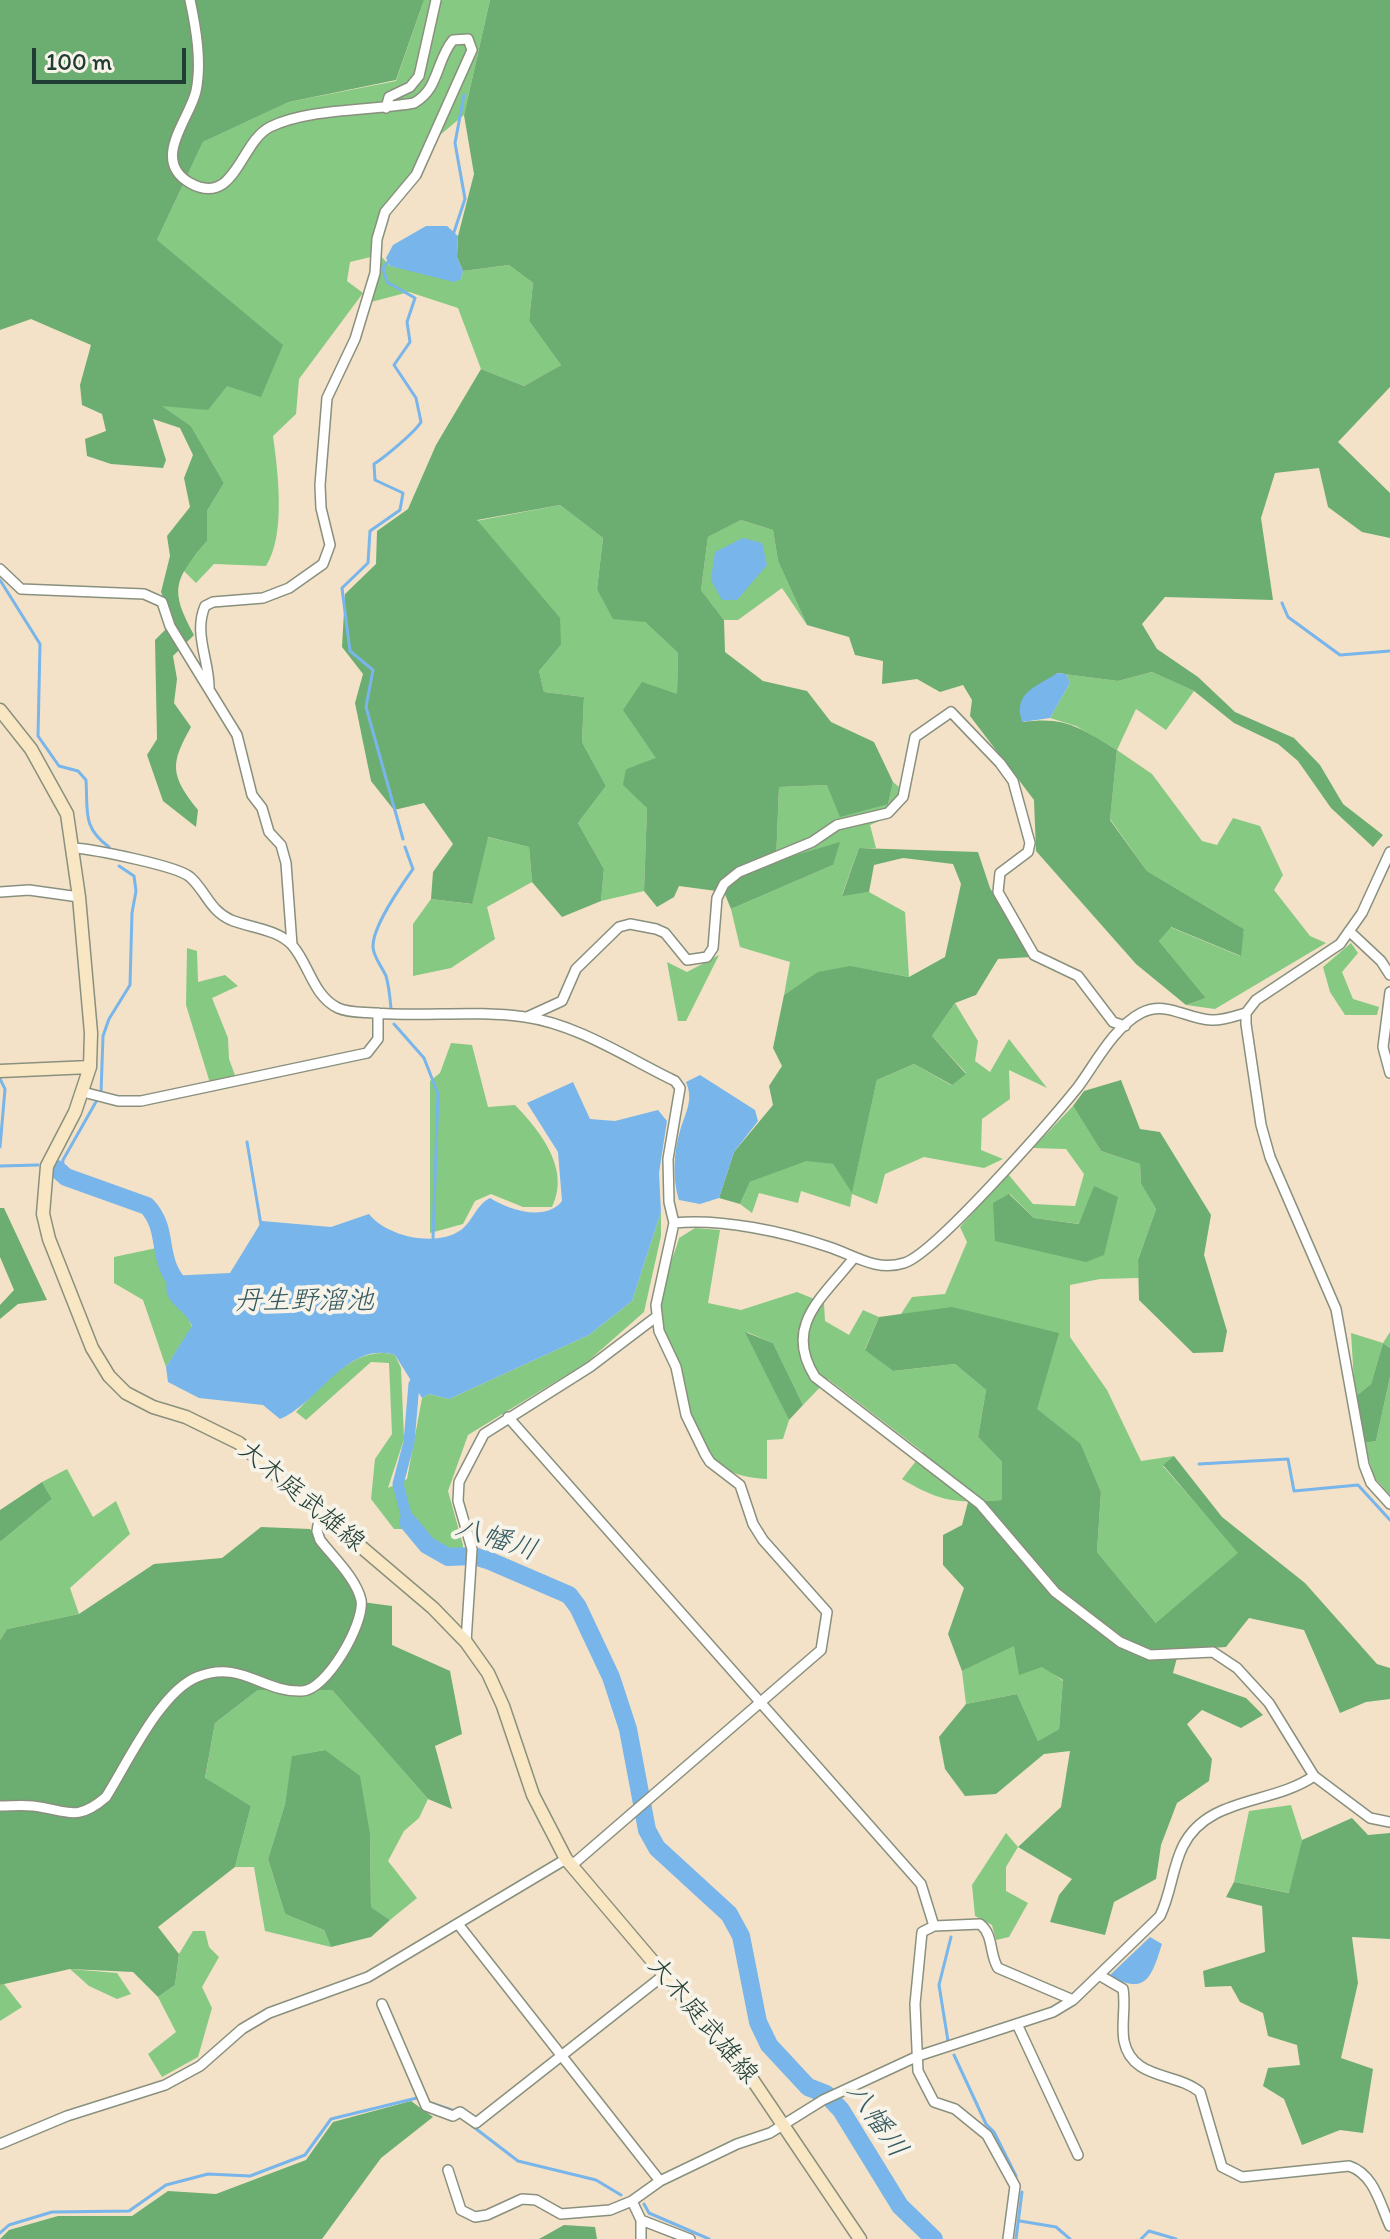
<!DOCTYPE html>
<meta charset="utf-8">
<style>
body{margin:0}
#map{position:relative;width:1390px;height:2239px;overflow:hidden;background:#f3e2c8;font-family:Itim,sans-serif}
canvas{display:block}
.scale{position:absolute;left:32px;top:48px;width:154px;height:36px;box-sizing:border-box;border:4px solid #1f3d34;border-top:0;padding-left:10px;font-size:24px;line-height:28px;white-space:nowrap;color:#1f3d34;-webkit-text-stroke:6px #f7f3e8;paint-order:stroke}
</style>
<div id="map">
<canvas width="1390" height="2239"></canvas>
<div class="scale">100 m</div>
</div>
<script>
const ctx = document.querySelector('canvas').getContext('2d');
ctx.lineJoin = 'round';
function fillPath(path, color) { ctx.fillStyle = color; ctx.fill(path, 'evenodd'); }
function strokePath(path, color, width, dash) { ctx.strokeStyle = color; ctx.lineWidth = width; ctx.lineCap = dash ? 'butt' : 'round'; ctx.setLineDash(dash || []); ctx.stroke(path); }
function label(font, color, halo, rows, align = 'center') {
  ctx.font = font + ' Itim,"Klee One",sans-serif'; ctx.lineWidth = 8; ctx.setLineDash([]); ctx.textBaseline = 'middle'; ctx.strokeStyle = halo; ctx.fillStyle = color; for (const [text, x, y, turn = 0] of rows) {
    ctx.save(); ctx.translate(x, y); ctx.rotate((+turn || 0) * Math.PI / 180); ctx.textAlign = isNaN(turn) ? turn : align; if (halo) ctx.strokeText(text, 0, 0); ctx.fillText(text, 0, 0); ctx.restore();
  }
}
const green = new Path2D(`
 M424,0H490L464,115L440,135L417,180L388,211L379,254L390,266L461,279L463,271L509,265L533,283L529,321L561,365L524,386L481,369L458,308L409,292L371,302L380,270L379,255L350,262L347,281L363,293L299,379L296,414L273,436C278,472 286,535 266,566L214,564L196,583L183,570L207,541V511L224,483L191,426L160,405L157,240L203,142L289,102L396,81Z
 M560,505L603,538L597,589L645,622L678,653L677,694L657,759L626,769L647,808L644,891L601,901L604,869L578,823L606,786L582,742L584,697L544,692L539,671L561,645L476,521Z
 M741,520L773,530L778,561L807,625L782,588L738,620H724L701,590L708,537Z
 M1152,672L1194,691L1166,730L1136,709L1117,750L1152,774L1202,841L1217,845L1233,818L1260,826L1283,875L1274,890L1310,936L1326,943L1215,1009L1186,1005L1206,998L1159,941L1170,927L1240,956L1244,929L1147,871L1110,819L1117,750L1076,726L1050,718L1070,683L1066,674L1118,681Z
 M893,782L910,796L893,815L870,825L876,848H859L842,895L869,892L905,912L909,977C850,966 837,960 784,995L790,962L740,947L731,909L833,865L776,862L779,787L827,785L888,804Z
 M487,837L529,847L532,882L487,907L495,939L451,968L413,976V924L431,899L471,904Z
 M1351,943L1358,953L1342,972L1353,999L1379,1007L1377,1015H1345L1330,992L1323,967Z
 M187,948L197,951L198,982L225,975L238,986L212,998L228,1038L229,1059L236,1078L210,1083L186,1005Z
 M719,955L686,1021H678L667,962L687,972Z
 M955,1003L978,1041L975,1061L990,1072L1009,1039L1047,1088L1009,1070L1010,1099L982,1119L981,1150L1003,1159L984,1168L924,1157L885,1174L877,1204L852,1194L850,1207L801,1191L798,1203L759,1193L752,1213L740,1204L750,1182L806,1160L833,1164L852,1192L877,1080L914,1064L951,1085L966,1073L932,1036Z
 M451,1043L472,1045L488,1107L515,1105C540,1131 571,1169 552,1207H523L491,1194L475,1201L463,1224L430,1233V1081L440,1073Z
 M1073,1106L1101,1151L1140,1164L1141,1184L1156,1209L1138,1260L1139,1278L1100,1279L1070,1285V1337L1107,1390L1141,1461L1174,1456L1163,1466L1239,1553L1157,1624L1097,1552L1101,1492L1081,1444L901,1314L912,1297L945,1294L967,1242L960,1227L1008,1174L1033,1204L1075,1206L1084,1174L1066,1149L1033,1148ZM1010,1194L1034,1218L1080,1224L995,1241Z
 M661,1212V1236L644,1312L586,1363L468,1435L448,1491L463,1545L461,1565H446L406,1529H394L371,1499L375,1459L392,1434L389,1363L371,1362L306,1420L296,1412C321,1387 356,1343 395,1355L401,1368L404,1439L388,1488L407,1479L422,1398L429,1394L449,1399L589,1335L632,1301Z
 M695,1228L720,1230L708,1303L741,1310L797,1292L824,1303L825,1321L849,1335L863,1310L879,1317L865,1349L893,1371L955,1364L986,1390L978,1437L1002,1462V1500C956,1503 942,1503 902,1479L923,1452L828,1379L803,1405L773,1343L747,1332L789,1420L783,1439L767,1440V1479C692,1475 696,1425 681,1367C676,1348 659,1330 660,1309C660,1287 673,1260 679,1238Z
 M166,1246L175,1275L169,1276L192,1327L166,1367L143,1300L114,1283V1257Z
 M1390,1332V1348L1383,1343L1371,1384L1355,1397L1351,1333L1383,1343Z
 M1390,1377V1495L1374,1477L1364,1443L1376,1441Z
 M67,1469L93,1517L116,1501L130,1534L70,1588L79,1614L7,1629L0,1640V1542L52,1499L42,1482Z
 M1015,1645L1063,1681L1059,1729L1038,1741L1017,1694L966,1704L962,1671Z
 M258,1690H332L428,1799L419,1818L404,1831L388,1861L417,1898L390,1920L371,1907L370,1834L325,1750L293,1756L285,1804L268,1859L285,1914L324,1930L331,1947L265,1931L254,1867H235L251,1806L205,1779L215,1723Z
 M1291,1805L1302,1840L1290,1893L1234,1882L1249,1811Z
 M1006,1833L1018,1847L1006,1867V1891L1028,1903L1009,1937L996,1940L992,1925L975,1916L972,1885Z
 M193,1931H205L209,1947L219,1957L202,1987L212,2008L198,2057L162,2077L148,2054L176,2032L158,1997L175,1985L179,1954Z
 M70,1969L117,1973L131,1994L117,1999L89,1986Z
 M4,1984L22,2007L0,2021V1985Z`);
const forest = new Path2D(`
 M0,0H424L396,80L289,102L203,142L157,240L283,345L261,397L227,386L208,410L162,406L191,426L224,483L207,511V541C174,580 169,589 194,635L173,656L177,679L174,703L191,727C170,764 170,775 198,810L196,827L163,801L147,755L157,739L155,640L173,622L161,592L170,556L167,536L190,507L184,478L193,455L180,428L153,419L166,460L163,468L111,464L87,456L85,439L106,431L102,414L82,405L80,385L91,345L31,319L0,330Z
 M490,0H1390V387L1338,442L1390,493V538L1362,532L1328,507L1319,468L1275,473L1261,518L1273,600L1165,597L1142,624L1157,649L1198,677L1235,712L1294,738L1320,765L1343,804L1383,835L1373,847L1331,808L1298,761L1278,744L1234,723L1194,691L1152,672L1118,681L1057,673L1023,722C1066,716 1080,728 1117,750L1110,820L1147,871L1244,929L1241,956L1171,927L1159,941L1206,998L1186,1005L1136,964L1036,851L1034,800L970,716L972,700L963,685L940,692L917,679L882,684L883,661L855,655L849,637L807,625L778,561L773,530L741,520L708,537L701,590L724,620L725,652L763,681L807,691L831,722L874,742L893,782L888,804L840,817L827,785L779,787L776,861L840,842L833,865L731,909L724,892L679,886L674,897L657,907L644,891L647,808L623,785L626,769L656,758L623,710L642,682L677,694L678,653L645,622L613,619L597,589L603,538L560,505L477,520L560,618L561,645L539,671L544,692L584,697L582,742L606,786L578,823L604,869L601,901L562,917L532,882L529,847L488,837L472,904L431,899L433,872L453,844L424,803L394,810L371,781L355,703L363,674L342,647L345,594L376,564L377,531L408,509L436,445L481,369L524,386L561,365L529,321L533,283L509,265L463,271L457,257L458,236L474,174L464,115Z
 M859,848L978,852L990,888L1031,957L998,959L976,995L955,1003L932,1036L966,1074L952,1085L914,1064L877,1080L852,1193L833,1164L806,1161L750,1182L740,1204L719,1198L734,1152L773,1105L769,1086L782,1066L773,1048L784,995L818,972L850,966L909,977L945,957L961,884L953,864L903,858L874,865L869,892L842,896Z
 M1121,1080L1140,1129L1160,1132L1211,1215L1204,1255L1227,1331L1223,1352L1193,1353L1139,1300L1138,1260L1156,1209L1141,1184L1140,1164L1101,1151L1073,1106L1084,1091Z
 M1094,1186L1118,1197L1104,1255L1086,1262L995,1241L993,1203L1009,1194L1034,1218L1079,1224Z
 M0,1208H4L47,1300L18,1304L0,1319V1305L14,1290L0,1257Z
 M952,1307L1059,1333L1037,1409L1081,1444L1101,1492L1097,1552L1156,1623L1238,1553L1163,1465L1174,1456L1222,1517L1305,1583L1377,1664L1390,1668V1699L1366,1702L1340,1713L1304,1630L1249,1618L1226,1647L1179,1650L1173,1673L1246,1698L1263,1715L1241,1728L1202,1710L1187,1724L1212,1759L1209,1781L1177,1803L1161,1845L1156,1879L1114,1902L1105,1935L1050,1922L1059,1895L1072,1879L1018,1847L1061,1807L1070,1751L1044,1754L996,1794L965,1796L945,1769L939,1737L966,1704L1017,1694L1038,1741L1059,1729L1063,1680L1042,1667L1019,1675L1014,1646L962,1671L948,1634L964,1588L943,1565V1535L962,1525L968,1502L1002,1500V1462L978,1437L986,1390L955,1364L893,1371L865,1350L879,1317Z
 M745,1332L773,1343L803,1405L789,1420Z
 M1383,1343L1390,1348V1377L1376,1441L1364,1443L1355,1397L1371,1384Z
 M42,1482L52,1499L0,1542V1510Z
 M261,1527L310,1529L362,1602L392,1606V1645L450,1671L462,1734L435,1746L452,1809L428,1799L332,1690H258L215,1723L205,1778L251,1806L235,1867L158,1927L179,1954L175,1985L158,1997L133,1972L70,1969L0,1985V1640L7,1629L79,1614L154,1564L222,1558Z
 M325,1750L360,1776L370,1834L371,1907L390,1920L371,1937L331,1947L324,1930L285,1914L268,1859L285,1804L292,1756Z
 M1352,1818L1368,1835L1390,1833V1939L1352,1937L1358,1983L1341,2058L1373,2069L1363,2133L1340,2130L1302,2145L1284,2099L1263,2086L1268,2068L1300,2065L1297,2045L1268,2036L1263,2013L1240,2002L1231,1986L1205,1987L1203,1971L1265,1952L1262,1906L1226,1897L1234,1882L1289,1893L1302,1840Z
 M411,2101L433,2117L381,2158L322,2239H0L9,2230L58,2216H132L168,2191L216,2194L306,2160L333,2122Z
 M564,2225L595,2227L597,2239H539Z`);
const water = new Path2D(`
 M426,226H447L458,236L457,257L463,271L461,279L454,282L390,266L386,258L393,245Z
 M743,538L762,543L767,565L737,600H722L711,580L715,552Z
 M1057,673L1066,674L1070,683L1050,718L1022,722C1013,692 1035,688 1057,673Z
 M700,1075L755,1110L758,1121L734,1152L719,1198L700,1204L679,1200C672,1179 674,1151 680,1131C685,1113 694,1101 686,1082Z
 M573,1082L590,1119L615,1121L658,1110L667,1121L659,1173L661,1212L632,1301L589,1335L449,1399L429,1394L422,1398L395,1355C347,1340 319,1403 280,1419L263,1405L199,1398L168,1382L166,1367L192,1326C184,1306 158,1303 169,1276L230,1273L262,1221L331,1227L369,1214C386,1236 435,1248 461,1230C473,1221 476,1205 490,1198C509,1210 546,1222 562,1201L558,1152L527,1103Z
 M1150,1937L1162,1944C1151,1979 1146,1995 1109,1976Z`);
const stream = new Path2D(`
 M453,235L465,199L455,143L464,95
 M389,261L383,268L387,282L415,298L407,322L410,342L394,365L416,398L421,422C415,432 385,457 374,464L375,480L403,493L400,510L370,531L368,563L342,588L350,651L373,670L366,707L403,839
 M0,580L40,644L38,736L59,766L78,771L86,780C88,812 82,827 109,847
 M1282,603L1288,617L1340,655L1390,651
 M391,1008C390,997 389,986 386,976C382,967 373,956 373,947C372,927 401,886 413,869L405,847
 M394,1024L424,1058L438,1094L433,1238
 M247,1142L261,1225
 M0,1147L5,1089L0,1079
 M0,1166L38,1165
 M62,1171L63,1160L101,1093L103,1036L109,1019L130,985L132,913L136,891L134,876L119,866
 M1199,1464L1288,1459L1294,1491L1358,1485L1390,1520
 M948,2041L939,1985L951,1937
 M954,2055L986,2124L994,2132L1016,2176
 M431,2103L452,2110
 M471,2125L518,2161L596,2180L621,2195
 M644,2204L649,2213L709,2239
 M1020,2221L1056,2227L1070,2239
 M0,2233L9,2225L52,2212L129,2211L166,2185L208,2174L250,2176L305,2155L331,2119L417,2098
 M1016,2239L1022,2192
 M1141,2239L1149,2231L1176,2239`);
const canal = new Path2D(`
 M408,1522L398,1484L409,1442L414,1384`);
const river = new Path2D(`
 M57,1169L66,1177L147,1206C172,1233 152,1261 186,1292
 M408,1522L427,1545L448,1557L474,1556L490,1561L569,1595L578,1607L611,1677L628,1729L647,1830L657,1848L729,1914L741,1936L758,2022L769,2045L808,2087L826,2094L841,2110L900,2206L934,2239`);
const street = new Path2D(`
 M190,0C196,28 202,62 196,91C190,119 150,160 190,183C235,208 240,142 270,127C308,108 371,111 414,103C440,88 435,62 453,40L468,39L472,50L416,175L385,212L377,239L375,273L355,339L327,398L320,485L321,508L330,545L323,564L289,588L263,598L213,602L205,606C193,634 210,662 209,689
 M386,108L389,97L410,87L419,76L436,0
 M0,569L21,589L144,594L162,602L170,626L237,735L252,795L262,808L269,832L281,845L286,863L292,945
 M74,848C92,849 178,866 190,877C206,891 209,910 231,920C251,928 277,929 292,945C309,964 313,996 338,1008C349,1013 362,1012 374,1013C424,1017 475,1010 525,1017C577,1024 629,1059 675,1081L680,1088L668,1159L669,1202L674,1223L656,1305L659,1331L676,1367L686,1415L705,1454L710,1462L740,1485L753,1524L763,1540L827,1612L821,1650L571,1866
 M1390,852L1362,913L1340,944L1256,1000L1246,1013V1024L1261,1125L1270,1157L1336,1309L1364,1465L1371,1483L1390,1504
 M0,892L29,890L79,897
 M1349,931L1381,961L1390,975
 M1390,992L1383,1047L1390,1073
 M527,1017L562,1001L576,969L619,927L630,924L656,929L665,933L687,960L707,957L713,948L717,898L724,884L739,872L812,842L837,825L888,813L903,797L915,737L951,712L1000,763L1013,781L1030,843L1028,852L1000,873L998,892L1034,955L1078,976L1113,1022L1125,1026
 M83,1092L118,1101H141L367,1053L378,1039V1013
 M674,1223C721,1218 785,1232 829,1247C854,1255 876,1272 904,1263C935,1254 1053,1118 1078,1087C1095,1064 1114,1027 1141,1013C1166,1000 1186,1019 1211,1020C1222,1021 1235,1016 1246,1013
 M853,1259C822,1298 783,1326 815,1377L980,1504L1055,1592L1120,1642L1150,1655L1213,1652L1237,1668L1269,1703L1314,1776L1370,1818L1390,1822
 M508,1417L921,1884L934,1926
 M466,1642L472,1549L458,1501L459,1482L484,1434L590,1367L656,1317
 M0,1806C11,1806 22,1805 33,1806C67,1810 76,1823 106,1797C127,1764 160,1692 197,1677C241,1659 263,1693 302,1691C326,1691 365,1623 361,1600C356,1578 333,1557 320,1540L317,1531L320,1514
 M458,1924L660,2181
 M1099,1975L1123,1989C1126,2006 1121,2024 1124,2041C1132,2080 1176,2072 1200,2092L1222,2167L1242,2177L1349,2166C1374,2174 1380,2204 1390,2226
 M382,2004L426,2106L453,2116L460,2112L476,2123L664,1975
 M1017,2024L1078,2155
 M0,2144L67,2116L165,2085L200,2066L242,2029L269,2013L368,1977L566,1859
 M448,2170L461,2210L475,2217L487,2215L522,2199L536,2200L561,2214L610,2210L632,2201L660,2181L737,2144L770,2133L823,2100L918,2056L1053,2012L1073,2000L1160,1916C1171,1894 1172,1868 1183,1846C1208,1796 1272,1805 1314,1776
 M632,2201L641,2220V2239
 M641,2220L690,2239
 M1008,2239L1015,2186L987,2135L955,2109L934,2102L918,2071L915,2004L922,1932L934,1926L980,1924C994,1935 989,1954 998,1968L1073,2000`);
const secondary = new Path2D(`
 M0,710L31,749L67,814L79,897L91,1033L90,1067L75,1112L47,1166L43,1214L49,1239L92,1348L109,1376L126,1393L153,1407L186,1417L239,1443L433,1608L466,1642L488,1673L503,1706L533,1795L566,1859L750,2076L860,2239
 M0,1071L90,1067`);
const streetNames = [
 ["大木庭武雄線",301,1497,40],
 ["大木庭武雄線",702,2021,50]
];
const waterNames = [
 ["丹生野溜池",304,1302],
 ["八幡川",496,1540,18],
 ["八幡川",876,2121,55]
];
fillPath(green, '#85c983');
fillPath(forest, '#6cad71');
fillPath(water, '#78b5ea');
strokePath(stream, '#78b5ea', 3);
strokePath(canal, '#78b5ea', 11);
strokePath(river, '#78b5ea', 18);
strokePath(street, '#89907e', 12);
strokePath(secondary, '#89907e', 15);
strokePath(street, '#fff', 9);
strokePath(secondary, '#f9e7c3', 12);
label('26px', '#1f3d34', '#f7f3e8', streetNames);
label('italic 28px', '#355b62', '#f7f3e8', waterNames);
</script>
